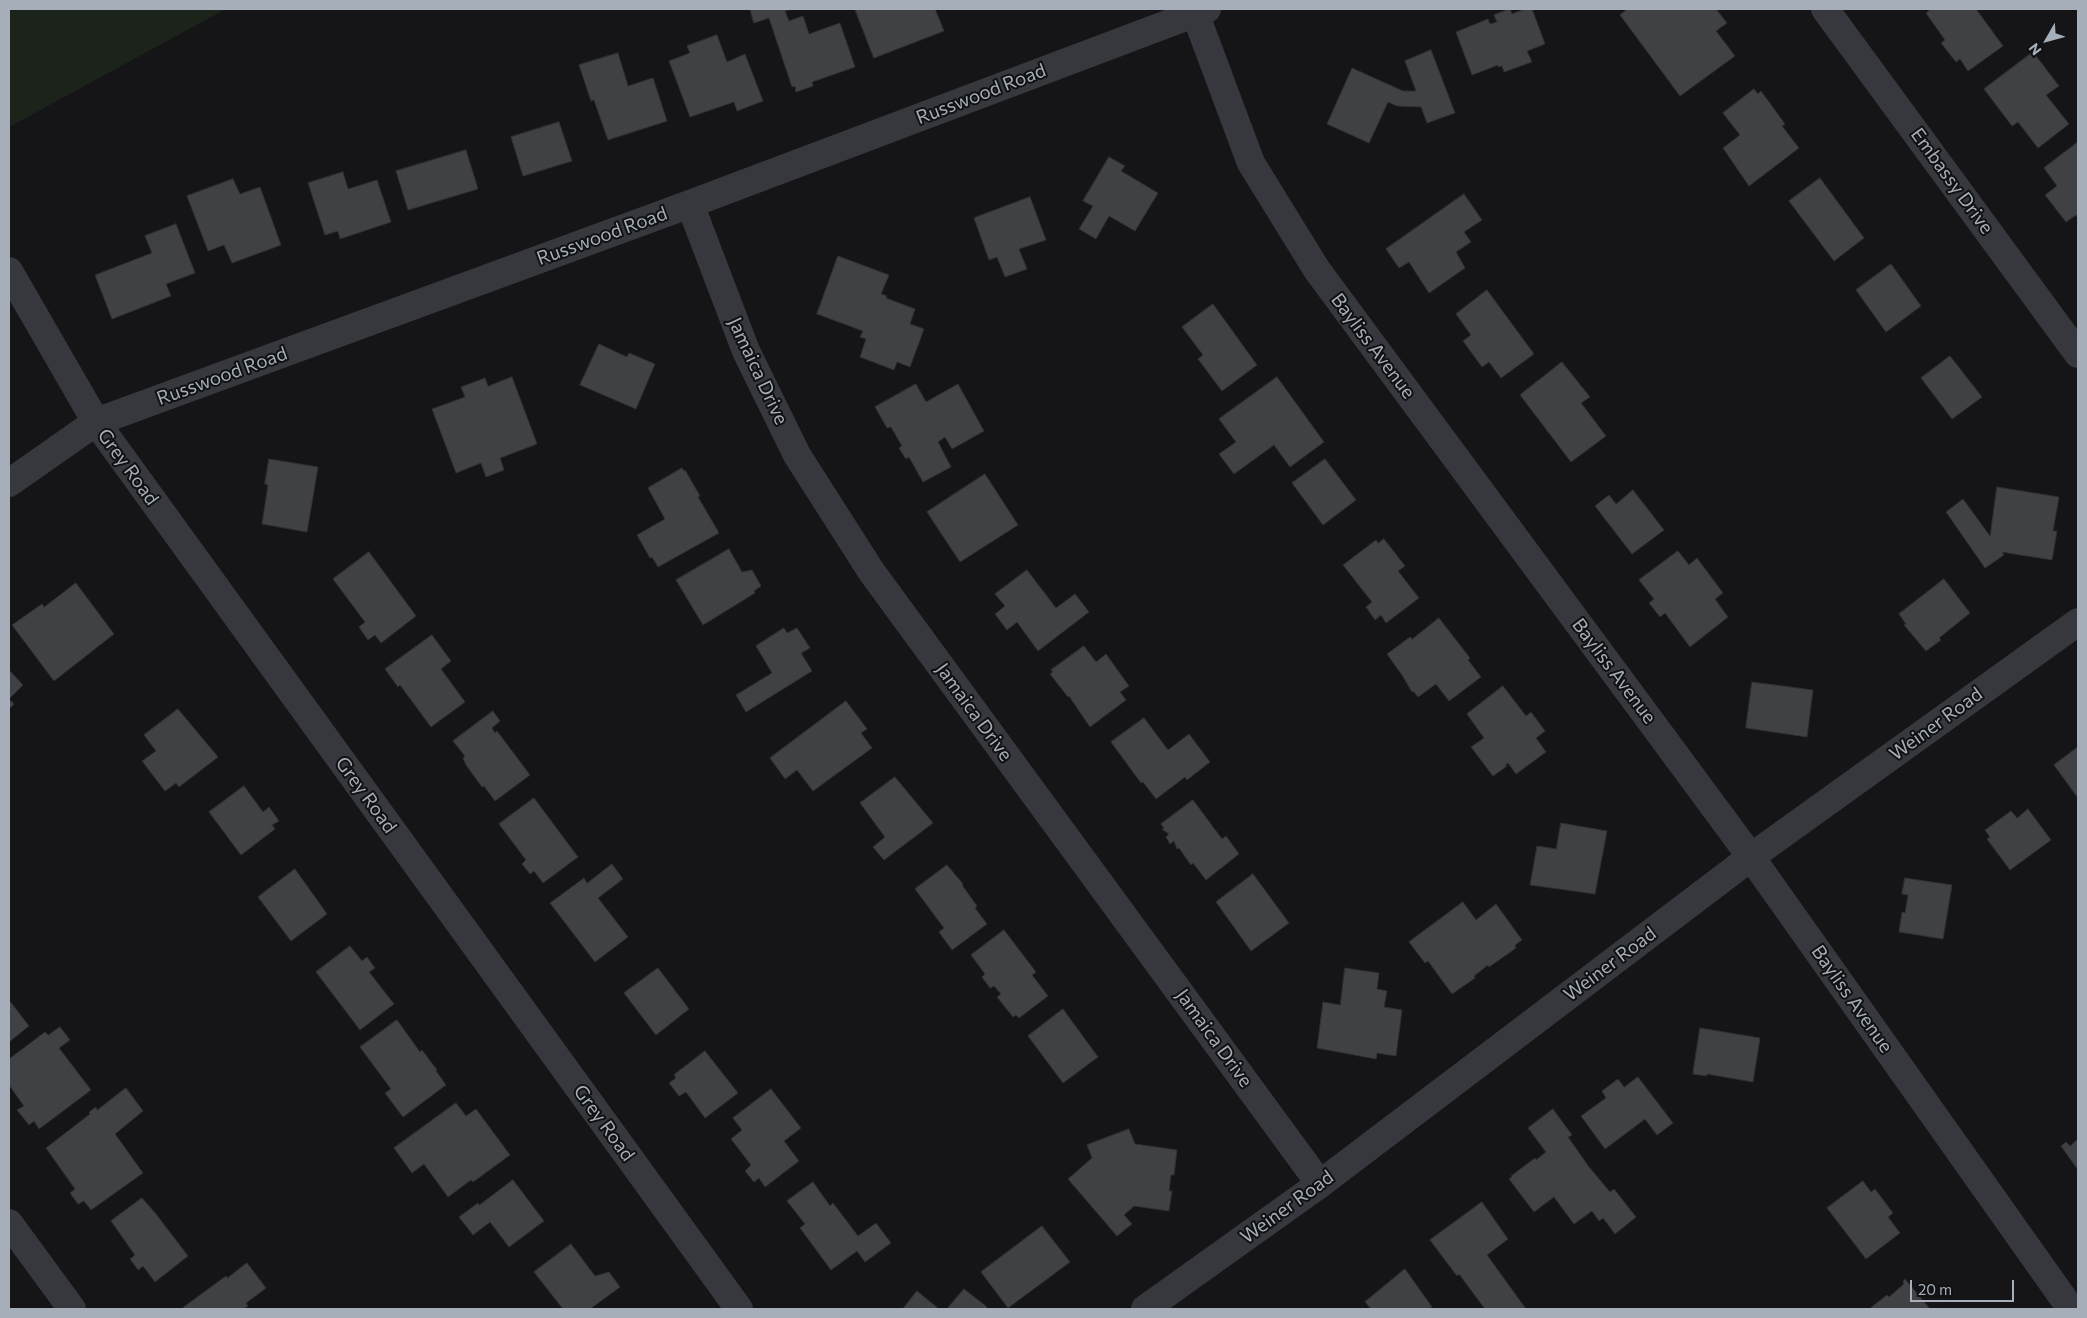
<!DOCTYPE html>
<style>
body{margin:0}
#map{position:relative;width:2087px;height:1318px;overflow:hidden;background:#151517;font-family:Commissioner,sans-serif}
canvas{display:block}
.frame{position:absolute;inset:0;border:10px solid #a6aeb9;pointer-events:none}
.north{position:absolute;left:2022px;top:15px;width:50px;height:50px;-webkit-text-stroke:4px #101112;paint-order:stroke;rotate:232deg;font-size:14px;font-weight:700;line-height:20px;text-align:center;color:#a6aeb9}
.north::after{content:'';display:block;margin:auto;width:18px;height:22px;background:#a6aeb9;clip-path:polygon(50% 0,100% 100%,50% 72%,0 100%)}
.scale{position:absolute;left:1910px;top:1280px;width:104px;height:22px;box-sizing:border-box;border:2px solid #a6aeb9;border-top:0;padding-left:6px;font-size:15px;line-height:18px;white-space:nowrap;color:#a6aeb9;-webkit-text-stroke:4px #101112;paint-order:stroke}
</style>
<div id="map">
<canvas width="2087" height="1318"></canvas>
<div class="frame"></div>
<div class="north">N</div>
<div class="scale">20 m</div>
</div>
<script>
const ctx = document.querySelector('canvas').getContext('2d');
ctx.lineJoin = 'round';
function fillPath(path, color) { ctx.fillStyle = color; ctx.fill(path, 'evenodd'); }
function strokePath(path, color, width, dash) { ctx.strokeStyle = color; ctx.lineWidth = width; ctx.lineCap = dash ? 'butt' : 'round'; ctx.setLineDash(dash || []); ctx.stroke(path); }
function label(font, color, halo, rows, align = 'center') {
  ctx.font = font + ' Commissioner,sans-serif'; ctx.lineWidth = 4; ctx.setLineDash([]); ctx.textBaseline = 'middle'; ctx.strokeStyle = halo; ctx.fillStyle = color; for (const [text, x, y, turn = 0] of rows) {
    ctx.save(); ctx.translate(x, y); ctx.rotate((+turn || 0) * Math.PI / 180); ctx.textAlign = isNaN(turn) ? turn : align; if (halo) ctx.strokeText(text, 0, 0); ctx.fillText(text, 0, 0); ctx.restore();
  }
}
const green = new Path2D(`
 M9,9H226L9,127Z`);
const building = new Path2D(`
 M750,9H792L785,11L789,21L803,16L809,34L840,23L855,67L812,82L813,86L796,92L795,86L792,87L769,18L754,23Z
 M855,9H935L944,31L874,58Z
 M1510,9L1512,14L1525,9H1532L1545,44L1527,51L1532,62L1504,72L1502,66L1498,67V65L1472,75L1456,32L1488,19L1490,24L1497,22L1494,15Z
 M1628,9H1716L1727,23L1716,31L1735,56L1680,96L1620,15Z
 M1928,9H1976L2003,46L1968,71L1960,59L1956,62L1941,43L1945,40L1926,13L1929,11Z
 M717,35L727,62L745,54L763,101L737,111L734,102L690,117L669,61L690,53L687,46Z
 M1431,50L1455,113L1427,123L1421,107L1397,106L1388,102L1369,143L1327,124L1352,68L1403,91H1416L1405,61Z
 M2033,52L2059,86L2046,95L2069,124L2038,148L2018,122L2012,126L1984,89Z
 M618,53L628,86L653,78L667,121L608,140L594,100L591,101L579,65Z
 M1754,89L1758,94L1761,91L1785,124L1782,126L1799,148L1749,186L1723,148L1740,135L1723,113Z
 M559,122L572,161L523,176L511,137Z
 M2078,142V218L2076,215L2066,222L2045,195L2057,186L2044,168Z
 M466,150L478,189L408,210L396,171Z
 M1109,157L1125,166L1121,171L1158,193L1135,231L1109,216L1096,239L1079,229L1093,206L1083,201Z
 M343,172L348,189L377,180L391,222L340,239L338,231L325,235L308,183Z
 M1820,178L1864,238L1834,261L1789,201Z
 M233,179L240,194L260,187L281,245L232,263L224,245L208,251L187,196Z
 M1464,194L1482,220L1464,232L1471,242L1456,252L1465,268L1429,293L1409,262L1399,268L1386,249Z
 M1030,197L1046,240L1019,249L1027,269L1005,277L997,257L989,260L974,218Z
 M176,224L195,273L166,284L171,296L112,319L95,275L152,253L145,236Z
 M838,256L889,275L881,294L887,296L886,298L915,309L910,324L924,329L910,367L897,362L894,370L860,357L866,339L860,337L863,331L817,314Z
 M1891,264L1921,306L1886,332L1856,290Z
 M1487,290L1534,354L1501,378L1489,362L1482,367L1463,341L1471,335L1456,314Z
 M1213,304L1257,365L1222,391L1198,359L1203,355L1182,327Z
 M599,344L627,357L629,353L655,364L636,409L580,385Z
 M1950,356L1982,397L1952,419L1921,378Z
 M1562,362L1590,397L1581,403L1606,436L1571,462L1520,395Z
 M512,377L537,444L500,458L504,470L486,477L481,463L456,473L432,409L465,397L461,387L485,378L488,386Z
 M1277,377L1324,442L1290,467L1274,445L1234,474L1219,454L1236,442L1219,419Z
 M916,384L926,402L958,384L984,431L952,449L945,437L938,442L951,467L923,482L909,457L906,459L899,448L902,446L891,427L887,428L875,407Z
 M269,459L318,467L307,532L262,524L268,485L265,484Z
 M1325,459L1356,500L1323,525L1292,483Z
 M682,468L684,471L685,470L700,496L698,497L719,533L658,567L652,557L650,558L637,535L665,519L648,488Z
 M985,474L1018,525L960,562L927,512Z
 M1997,487L2059,497L2053,531H2057L2052,560L2002,552L2004,555L1985,568L1946,512L1963,499L1990,536Z
 M1633,490L1664,530L1632,554L1595,506L1609,495L1616,504Z
 M1384,539L1405,566L1398,571L1419,598L1386,623L1381,615L1375,620L1366,607L1372,602L1343,565L1376,540L1378,543Z
 M729,549L742,572L752,570L761,586L754,591L755,593L703,625L676,580Z
 M1678,551L1689,565L1697,558L1723,593L1715,599L1728,617L1690,647L1665,613L1660,617L1649,603L1654,599L1639,580Z
 M369,552L416,616L381,643L375,635L368,640L359,627L365,622L333,579Z
 M1027,570L1056,608L1075,594L1089,612L1038,651L1017,622L1007,630L995,614L1005,606L995,594Z
 M1944,579L1970,613L1939,638L1941,640L1926,651L1904,625L1906,624L1899,614Z
 M76,583L114,634L54,681L12,625L42,604L44,607Z
 M1439,618L1470,658L1468,660L1481,677L1449,701L1436,684L1418,697L1413,691L1412,692L1402,675L1387,654L1410,637L1412,639Z
 M784,628L787,633L797,628L810,648L801,653L812,671L746,712L736,695L772,673L756,646Z
 M432,635L451,661L441,669L465,702L431,727L400,685L398,687L385,669Z
 M1084,646L1096,662L1106,654L1129,686L1120,692L1126,700L1090,727L1069,696L1068,697L1050,674L1053,672L1051,670Z
 M10,671L23,685L9,699L14,704L9,709V672Z
 M1752,682L1813,690L1807,737L1746,728Z
 M1503,686L1526,716L1531,712L1545,731L1536,738L1546,752L1516,774L1508,763L1505,765L1507,766L1493,776L1471,747L1484,738L1467,714Z
 M846,701L867,729L861,733L872,748L813,791L797,770L785,779L770,758Z
 M178,709L218,757L179,787L176,783L165,791L142,761L156,751L144,735Z
 M493,711L500,721L492,728L495,733L497,731L530,775L495,801L484,786L482,787L466,765L463,758L465,756L453,741Z
 M1144,718L1168,750L1189,734L1210,762L1187,780L1185,777L1156,799L1143,782L1141,783L1111,742Z
 M2078,747V798L2054,765Z
 M895,777L933,823L884,860L873,847L885,837L860,803Z
 M244,786L263,812L269,807L279,821L272,825L275,829L241,855L209,812Z
 M534,798L578,857L543,883L534,871L530,874L522,864L526,860L499,824Z
 M1193,800L1222,839L1226,836L1239,854L1206,880L1193,863L1191,865L1179,848L1177,849L1174,841L1170,844L1166,837L1169,834L1162,829L1164,828L1161,824Z
 M2028,809L2051,840L2010,870L1987,839L1990,837L1985,830L2011,811L2017,818Z
 M1561,823L1607,831L1595,894L1530,885L1537,846L1556,849Z
 M612,864L623,879L598,898L628,937L595,962L550,903L584,878L587,883Z
 M947,865L963,884L962,885L977,906L975,908L987,924L952,950L939,932L944,928L915,889Z
 M295,869L327,914L291,941L258,897Z
 M1253,874L1289,923L1251,951L1216,902Z
 M1905,878L1952,885L1943,939L1899,932L1902,912L1905,913L1908,895L1902,894Z
 M1463,902L1476,920L1496,904L1522,940L1515,945L1516,948L1489,967L1488,965L1474,976L1475,978L1452,994L1428,961L1425,963L1409,942Z
 M1004,930L1036,972L1032,975L1048,996L1019,1018L1016,1015L1013,1017L997,997L1001,994L994,986L990,988L982,977L985,974L971,955Z
 M350,946L362,961L367,957L375,968L369,972L394,1004L360,1030L316,972Z
 M658,968L689,1009L656,1035L624,993Z
 M1345,968L1379,973L1377,989L1387,991L1384,1007L1402,1010L1396,1056L1377,1053L1376,1059L1317,1048L1323,1002L1340,1005Z
 M9,1000L29,1026L9,1042Z
 M1063,1009L1098,1057L1063,1083L1028,1036Z
 M397,1020L420,1052L422,1050L437,1070L436,1071L446,1085L403,1117L385,1093L391,1089L360,1047Z
 M60,1027L70,1040L59,1048L91,1090L39,1129L34,1121L29,1125L17,1110L24,1106L9,1085V1059L45,1032L48,1035Z
 M1700,1028L1760,1038L1753,1082L1707,1074V1076L1693,1074Z
 M705,1051L738,1093L705,1118L686,1092L679,1096L669,1083L676,1078L674,1075Z
 M1638,1077L1673,1123L1657,1135L1645,1119L1605,1149L1581,1116L1606,1098L1602,1091L1618,1079L1624,1087Z
 M126,1088L143,1111L115,1134L143,1173L91,1210L84,1201L78,1204L70,1193L75,1189L46,1148L90,1114L89,1112L96,1107L97,1110Z
 M771,1089L801,1128L784,1141L799,1161L765,1187L759,1178L754,1182L745,1171L751,1165L731,1139L742,1130L733,1118Z
 M456,1103L466,1116L476,1109L510,1155L473,1182L471,1180L448,1197L424,1164L412,1173L394,1148Z
 M1553,1109L1572,1135L1568,1137L1589,1167L1610,1192L1614,1189L1636,1217L1615,1234L1603,1218L1599,1221L1592,1211L1574,1224L1554,1197L1534,1212L1509,1179L1512,1177L1511,1176L1535,1158L1536,1160L1546,1152L1528,1128Z
 M1129,1129L1135,1144L1177,1150L1174,1175H1171L1169,1191H1172L1169,1211L1134,1206L1124,1215L1132,1224L1117,1236L1068,1179L1092,1158L1087,1145Z
 M2078,1139V1170L2061,1146L2066,1142L2070,1146Z
 M513,1180L544,1221L509,1247L490,1222L473,1235L459,1217L478,1203L479,1205Z
 M1863,1181L1871,1192L1875,1189L1893,1213L1888,1217L1900,1233L1866,1259L1827,1208Z
 M813,1182L830,1206L833,1203L858,1236L876,1223L891,1243L865,1262L857,1251L831,1270L800,1228L805,1224L787,1201Z
 M142,1198L156,1214L188,1256L155,1282L143,1266L138,1270L130,1259L135,1255L111,1221Z
 M1482,1202L1508,1239L1487,1255L1526,1309H1485L1459,1274L1457,1276L1430,1240Z
 M1042,1226L1070,1262L1008,1308L981,1272Z
 M571,1244L595,1276L609,1272L620,1287L590,1309H563L534,1272Z
 M247,1263L266,1288L246,1303L248,1306L244,1309H181L226,1276L227,1278Z
 M1405,1269L1432,1307L1428,1309H1371L1365,1302Z
 M1905,1279L1930,1309H1869L1887,1295L1889,1297L1904,1284L1903,1282Z
 M964,1289L987,1307L985,1309H947Z
 M917,1291L939,1309H903Z`);
const minor = new Path2D(`
 M1825,9L2078,354
 M1195,13L1251,163L1317,270L1751,857L2071,1309
 M690,204L746,351L797,455L871,571L1320,1184
 M9,271L96,422L739,1309
 M9,483L96,422L690,204L1207,9
 M9,1223L72,1309
 M1145,1309L1320,1184L1751,857L2078,622`);
const streetNames = [
 ["Russwood Road",981,94,-21],
 ["Embassy Drive",1952,181,54],
 ["Russwood Road",602,236,-20],
 ["Bayliss Avenue",1373,346,53],
 ["Jamaica Drive",758,371,65],
 ["Russwood Road",222,376,-20],
 ["Grey Road",128,467,54],
 ["Bayliss Avenue",1614,671,53],
 ["Jamaica Drive",974,712,54],
 ["Weiner Road",1936,724,-36],
 ["Grey Road",366,795,54],
 ["Weiner Road",1610,964,-37],
 ["Bayliss Avenue",1852,999,55],
 ["Jamaica Drive",1214,1038,54],
 ["Grey Road",604,1123,54],
 ["Weiner Road",1287,1207,-36]
];
fillPath(green, '#1b231b');
fillPath(building, '#3f4145');
strokePath(building, '#2f3034', 1);
strokePath(minor, '#36383d', 28);
label('19px', '#a6aeb9', '#101112', streetNames);
</script>
